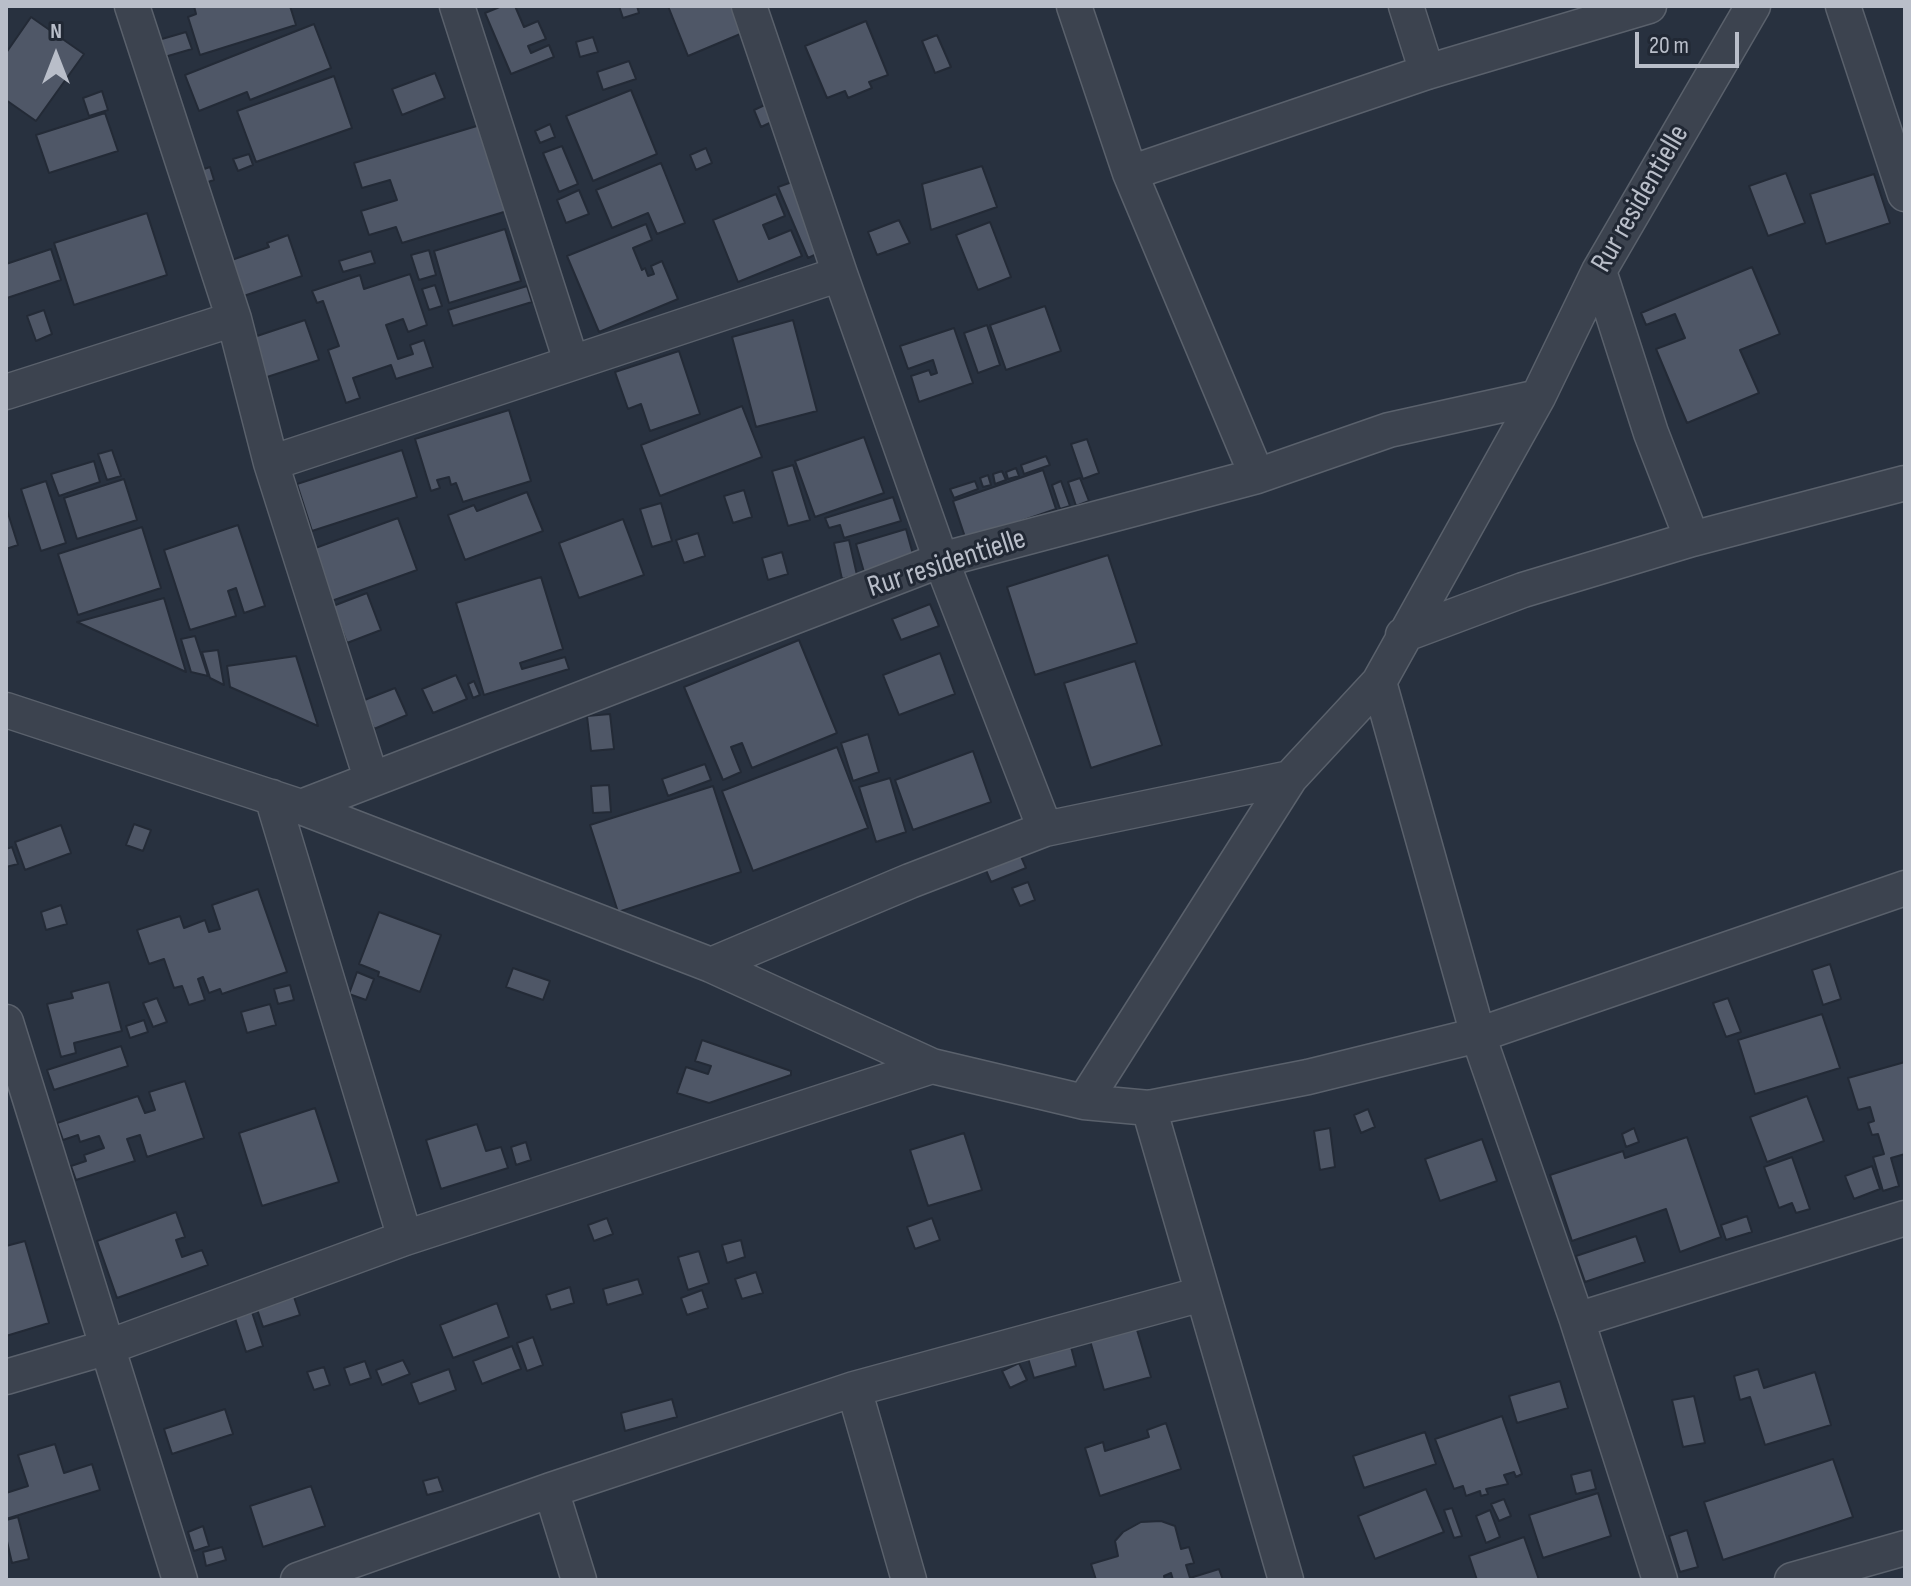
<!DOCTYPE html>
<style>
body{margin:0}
#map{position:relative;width:1911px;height:1586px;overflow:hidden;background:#28313f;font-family:"Sofia Sans Condensed",sans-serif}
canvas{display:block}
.frame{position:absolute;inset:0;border:8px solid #b9bec9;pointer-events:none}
.north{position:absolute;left:16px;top:16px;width:80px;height:80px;-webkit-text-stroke:6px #212834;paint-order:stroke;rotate:0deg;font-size:22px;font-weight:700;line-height:32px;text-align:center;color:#b9bec9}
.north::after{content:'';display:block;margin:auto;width:28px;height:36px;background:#b9bec9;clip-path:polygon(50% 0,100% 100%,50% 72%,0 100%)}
.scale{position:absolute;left:1635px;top:32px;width:104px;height:36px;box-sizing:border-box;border:4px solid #b9bec9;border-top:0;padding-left:10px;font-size:24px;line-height:28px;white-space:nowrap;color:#b9bec9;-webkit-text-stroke:6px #212834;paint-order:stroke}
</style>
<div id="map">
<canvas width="1911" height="1586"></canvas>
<div class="frame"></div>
<div class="north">N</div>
<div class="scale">20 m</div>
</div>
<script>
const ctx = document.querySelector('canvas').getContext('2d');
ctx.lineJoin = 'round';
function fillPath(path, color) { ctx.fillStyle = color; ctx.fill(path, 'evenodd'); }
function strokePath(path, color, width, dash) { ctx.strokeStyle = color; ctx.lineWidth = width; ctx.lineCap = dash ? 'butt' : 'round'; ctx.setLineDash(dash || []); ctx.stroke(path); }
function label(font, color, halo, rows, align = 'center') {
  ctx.font = font + ' "Sofia Sans Condensed",sans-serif'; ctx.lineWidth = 6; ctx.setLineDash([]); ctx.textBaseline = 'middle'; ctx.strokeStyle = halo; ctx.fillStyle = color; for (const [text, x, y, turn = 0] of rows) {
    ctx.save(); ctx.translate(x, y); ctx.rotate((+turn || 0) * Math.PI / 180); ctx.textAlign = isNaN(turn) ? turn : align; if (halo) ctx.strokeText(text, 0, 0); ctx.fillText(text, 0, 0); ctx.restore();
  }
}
const building = new Path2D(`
 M194,6H290L296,25L200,55L188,17L196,14Z
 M502,6H515L524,27L538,21L546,39L528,46L531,53L549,45L554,57L511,74L485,13Z
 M619,6H637L639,13L623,18Z
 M668,6H735L745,32L688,56Z
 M31,17L84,54L36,121L6,100V53Z
 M866,21L888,75L869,82L872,88L848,98L845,91L827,98L805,46Z
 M314,24L331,68L250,100L247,92L199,111L185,75Z
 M186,32L192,49L161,58L155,41Z
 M937,35L951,67L935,73L922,41Z
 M593,37L598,52L580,57L576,42Z
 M629,61L636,79L603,90L597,72Z
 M435,73L445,98L402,115L392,89Z
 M334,76L352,128L256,162L237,111Z
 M631,90L657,154L593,181L566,116Z
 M102,91L108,110L89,116L83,98Z
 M769,103L776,120L761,127L754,110Z
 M105,113L118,151L49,173L36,135Z
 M490,122L517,208L402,243L396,227L369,235L361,211L397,200L390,180L362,188L354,163Z
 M550,124L555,137L540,143L535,131Z
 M562,146L578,184L559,192L543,153Z
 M706,148L712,163L696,170L690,155Z
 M249,154L253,165L238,171L233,159Z
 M661,163L685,223L657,234L648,213L612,228L596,190Z
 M982,166L997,207L931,230L922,184Z
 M210,167L214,180L199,185L195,172Z
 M1786,173L1805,223L1768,236L1749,186Z
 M1874,174L1890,223L1826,244L1810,194Z
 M792,182L821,252L808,258L778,187Z
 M579,190L589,214L566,223L557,200Z
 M776,194L785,216L763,225L769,239L791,230L802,256L738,282L713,220Z
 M147,213L167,275L74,305L54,243Z
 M899,220L910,243L877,255L868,232Z
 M990,222L1011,277L978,290L956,235Z
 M646,224L652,240L633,248L642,270L645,268L648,276L654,274L651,266L662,261L678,299L599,332L567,256Z
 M505,229L521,281L449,303L434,251Z
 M288,235L302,276L235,299L223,263L269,247L267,243Z
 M51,249L61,280L7,298L6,264Z
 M429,250L436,275L419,280L411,255Z
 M371,251L375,263L343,272L339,261Z
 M1752,267L1780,334L1740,350L1759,393L1687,423L1656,349L1685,338L1675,314L1646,325L1641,313Z
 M410,274L427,325L408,332L403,319L386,325L398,359L413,354L410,345L424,340L433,367L396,379L391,365L353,378L360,398L346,403L328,350L339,346L323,301L317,303L312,291L360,275L364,289Z
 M435,285L442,306L429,310L422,289Z
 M527,286L532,302L453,326L448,310Z
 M1045,306L1061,351L1006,370L990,325Z
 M44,310L52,334L36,341L27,316Z
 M305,320L319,360L261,379L248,339Z
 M793,320L817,411L756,427L732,337Z
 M987,325L1000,365L978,373L964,333Z
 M954,328L973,383L919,402L911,376L929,370L931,375L937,373L933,360L908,369L900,346Z
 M679,351L700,414L650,431L641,404L628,409L615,372Z
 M742,406L762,457L660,496L641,445Z
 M509,410L531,481L463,502L456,483L451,485L449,477L437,480L440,488L431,491L415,439Z
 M864,437L884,493L815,517L795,461Z
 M1087,439L1099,473L1083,479L1071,444Z
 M112,450L121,476L107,480L98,454Z
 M402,450L417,497L312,531L297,484Z
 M1046,456L1050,465L1024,474L1021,465Z
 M94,461L100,482L59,496L51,474Z
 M793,465L810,520L788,526L772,471Z
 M1016,468L1019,476L1008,479L1006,472Z
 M1043,470L1056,509L966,540L953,501Z
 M1002,471L1006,480L995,484L993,474Z
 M988,475L991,485L983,487L980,478Z
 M1080,478L1089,501L1076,506L1068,482Z
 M124,479L137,520L77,539L64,498Z
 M46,481L66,543L41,551L21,489Z
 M975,481L978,489L954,498L950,489Z
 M1061,481L1070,506L1060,509L1052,485Z
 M744,490L752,517L733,523L724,496Z
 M527,492L543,531L465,560L448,515L474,505L477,511Z
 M893,497L901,521L844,538L840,525L829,528L825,518Z
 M661,503L672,541L652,547L640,509Z
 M6,507L18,545L6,549Z
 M398,518L417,570L326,603L307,551Z
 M623,519L644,575L579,598L559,543Z
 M238,525L265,606L244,613L236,588L228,591L236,616L190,630L164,550Z
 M142,527L161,588L78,615L58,554Z
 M906,529L914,558L864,572L856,544Z
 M698,533L705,556L684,563L676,540Z
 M849,540L857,575L842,579L834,543Z
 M782,552L788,574L768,580L762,558Z
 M1108,555L1137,643L1035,675L1007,587Z
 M541,577L563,649L520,663L522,669L565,657L569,669L484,695L456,603Z
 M367,593L381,630L347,643L333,606Z
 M164,598L186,672L77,622Z
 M930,604L939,626L901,640L892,619Z
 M195,636L208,676L191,672L181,639Z
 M799,640L837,733L752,768L742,743L731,747L741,772L723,780L684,687Z
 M218,650L224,685L210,678L202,652Z
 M940,653L955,694L899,715L883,675Z
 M296,656L318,726L230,687L227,666Z
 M1135,661L1162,745L1091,768L1064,683Z
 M456,675L467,699L433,713L422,689Z
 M474,681L480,695L473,698L468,684Z
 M395,688L407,715L374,729L362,701Z
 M610,714L614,749L591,751L587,716Z
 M868,734L879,772L853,781L841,743Z
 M837,747L868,828L753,871L722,791Z
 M973,751L991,802L913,830L895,780Z
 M705,764L711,780L668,796L662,779Z
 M890,778L906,832L876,842L859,787Z
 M609,785L611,812L593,813L591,786Z
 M713,786L741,872L618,912L590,825Z
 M134,824L151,830L143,851L126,845Z
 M61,825L71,853L25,870L15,842Z
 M12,847L18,864L6,867V849Z
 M1017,847L1026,868L991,882L982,861Z
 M1028,882L1035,900L1020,906L1012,888Z
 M258,889L287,972L222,994L220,989L209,993L203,977L198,979L205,1000L189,1005L182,986L174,988L164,959L149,964L137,930L180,916L184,928L205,920L209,932L220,929L212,905Z
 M61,905L67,924L46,930L41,912Z
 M379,912L441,935L420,992L378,976L379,972L359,964Z
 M1830,964L1841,999L1823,1005L1812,970Z
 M513,968L550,981L543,1000L506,987Z
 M357,972L374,979L366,1000L349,994Z
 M109,982L122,1031L74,1043L76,1053L61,1057L47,1004L73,998L71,992Z
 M290,985L294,1000L278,1004L274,989Z
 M157,998L167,1022L153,1027L143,1003Z
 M1728,998L1741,1032L1726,1037L1713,1003Z
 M270,1004L276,1025L247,1033L241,1012Z
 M1822,1014L1840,1068L1755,1094L1738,1040Z
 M144,1020L148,1032L130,1038L126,1026Z
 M702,1040L791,1071V1075L709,1103L677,1093L686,1067L708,1074L711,1066L695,1061Z
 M121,1046L128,1066L54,1090L47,1070Z
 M1905,1062V1154L1891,1158L1899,1186L1883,1191L1873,1157L1884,1154L1878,1134L1872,1135L1868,1123L1874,1121L1870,1107L1858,1110L1848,1078Z
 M185,1081L204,1138L147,1157L140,1135L127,1139L135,1161L76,1180L71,1166L86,1161L84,1155L104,1148L99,1136L80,1142L78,1135L63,1140L57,1123L138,1096L145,1113L155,1110L149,1092Z
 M1807,1096L1824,1141L1767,1162L1750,1117Z
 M315,1108L339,1182L262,1206L239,1133Z
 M1368,1109L1375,1127L1361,1133L1354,1115Z
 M477,1124L486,1151L501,1147L508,1168L441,1189L426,1140Z
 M1330,1128L1335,1167L1320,1170L1314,1131Z
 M1634,1128L1639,1142L1626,1147L1622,1134Z
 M964,1133L982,1190L928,1206L910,1150Z
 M1687,1137L1721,1237L1680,1252L1666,1209L1572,1241L1550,1175L1623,1151L1625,1158Z
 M1482,1139L1497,1181L1440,1201L1425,1159Z
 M526,1142L531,1160L516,1165L511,1147Z
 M1792,1157L1810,1209L1796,1213L1792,1203L1779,1208L1764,1167Z
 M1872,1166L1880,1189L1854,1199L1845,1176Z
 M176,1212L185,1237L176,1240L182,1257L202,1250L208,1265L117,1298L97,1241Z
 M1747,1216L1752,1232L1726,1240L1721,1225Z
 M607,1218L613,1234L594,1241L588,1225Z
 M932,1218L940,1240L915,1249L907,1227Z
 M1636,1236L1645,1262L1585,1282L1576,1256Z
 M741,1240L745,1257L727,1263L722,1245Z
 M25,1241L49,1323L6,1336V1246Z
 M699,1251L709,1283L688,1290L678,1257Z
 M756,1272L763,1293L742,1299L735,1279Z
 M638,1279L643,1294L607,1305L603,1289Z
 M570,1287L574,1303L551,1310L546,1295Z
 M702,1290L708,1308L687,1315L681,1298Z
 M293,1294L300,1315L263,1327L256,1306Z
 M497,1303L509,1337L453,1358L440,1325Z
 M251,1309L263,1346L246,1352L234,1315Z
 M1135,1323L1151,1377L1104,1390L1089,1337Z
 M533,1337L543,1365L527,1371L517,1343Z
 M1070,1343L1076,1366L1034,1378L1027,1355Z
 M512,1346L521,1369L482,1384L473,1361Z
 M403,1360L410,1374L382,1385L376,1370Z
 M365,1361L371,1378L350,1385L344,1368Z
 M1019,1363L1027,1380L1010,1388L1002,1371Z
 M324,1367L330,1385L314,1390L307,1372Z
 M449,1369L456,1390L419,1404L411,1383Z
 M1758,1369L1764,1388L1815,1372L1831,1425L1765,1445L1750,1397L1740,1400L1734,1376Z
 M1560,1381L1568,1408L1517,1423L1509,1396Z
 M1694,1396L1705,1443L1683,1447L1672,1400Z
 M672,1399L677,1417L625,1431L621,1413Z
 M225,1409L233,1434L172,1454L164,1429Z
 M1502,1416L1522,1474L1516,1477L1514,1472L1504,1475L1508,1484L1486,1489L1488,1494L1481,1496L1480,1491L1466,1496L1463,1486L1454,1489L1435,1439Z
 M1166,1423L1181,1469L1100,1496L1085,1448L1103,1442L1105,1451L1149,1437L1147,1430Z
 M1425,1432L1436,1464L1364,1488L1353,1456Z
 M55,1444L64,1473L92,1464L100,1490L6,1519V1493L28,1486L18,1455Z
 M1833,1459L1853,1517L1723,1560L1704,1502Z
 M1591,1470L1596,1489L1576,1494L1571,1475Z
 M438,1477L443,1491L427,1495L423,1481Z
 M311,1486L325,1526L263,1547L250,1506Z
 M1426,1489L1444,1532L1375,1559L1358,1516Z
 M1598,1493L1611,1536L1543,1558L1529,1515Z
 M1504,1499L1511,1516L1499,1521L1491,1504Z
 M1452,1508L1462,1536L1454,1538L1444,1510Z
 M1490,1510L1500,1537L1486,1543L1476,1516Z
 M18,1517L29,1559L12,1563L6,1537V1520Z
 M1161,1521L1175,1526L1181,1549L1189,1547L1194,1563L1186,1565L1190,1578L1219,1569L1223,1580H1173L1171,1573L1164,1576L1165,1580H1096L1091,1564L1118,1556L1115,1541L1123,1532L1141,1522Z
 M203,1526L209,1546L194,1551L188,1532Z
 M1687,1530L1698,1567L1680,1572L1669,1536Z
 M1524,1537L1539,1580H1477L1469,1556Z
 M222,1547L226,1560L206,1566L203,1552Z`);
const minor = new Path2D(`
 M132,6L234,319L271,463L371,778
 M457,6L571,361
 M749,6L840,274L941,560L1045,829
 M1074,6L1130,173L1257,476
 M1406,6L1427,72
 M1843,6L1905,194
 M1130,173L1427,72L1649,6
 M1599,271L1651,433L1692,539
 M6,392L234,319
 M271,463L840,274
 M1403,635L1523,590L1692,539L1905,483
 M1379,682L1478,1035L1577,1320L1660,1580
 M6,710L301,807L711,965L932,1066L1084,1102L1149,1108L1308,1077L1478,1035L1905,888
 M272,797L405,1238
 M301,807L941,560L1257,476L1389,430L1538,397
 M711,965L910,881L1045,829L1290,778
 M6,1022L180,1580
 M1084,1102L1290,778L1379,682L1538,397L1599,271L1753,6
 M1149,1108L1286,1580
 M1577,1320L1905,1218
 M6,1377L108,1347L405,1238L932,1066
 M854,1389L909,1580
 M551,1490L579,1580
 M298,1580L551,1490L854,1389L1202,1294
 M1792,1580L1905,1548`);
const streetNames = [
 ["Rur residentielle",1641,199,-60],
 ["Rur residentielle",947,564,-18]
];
fillPath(building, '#4f5767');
strokePath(building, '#232a36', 2);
strokePath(minor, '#5a616c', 37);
strokePath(minor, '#3c434f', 34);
label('30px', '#b9bec9', '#212834', streetNames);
</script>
